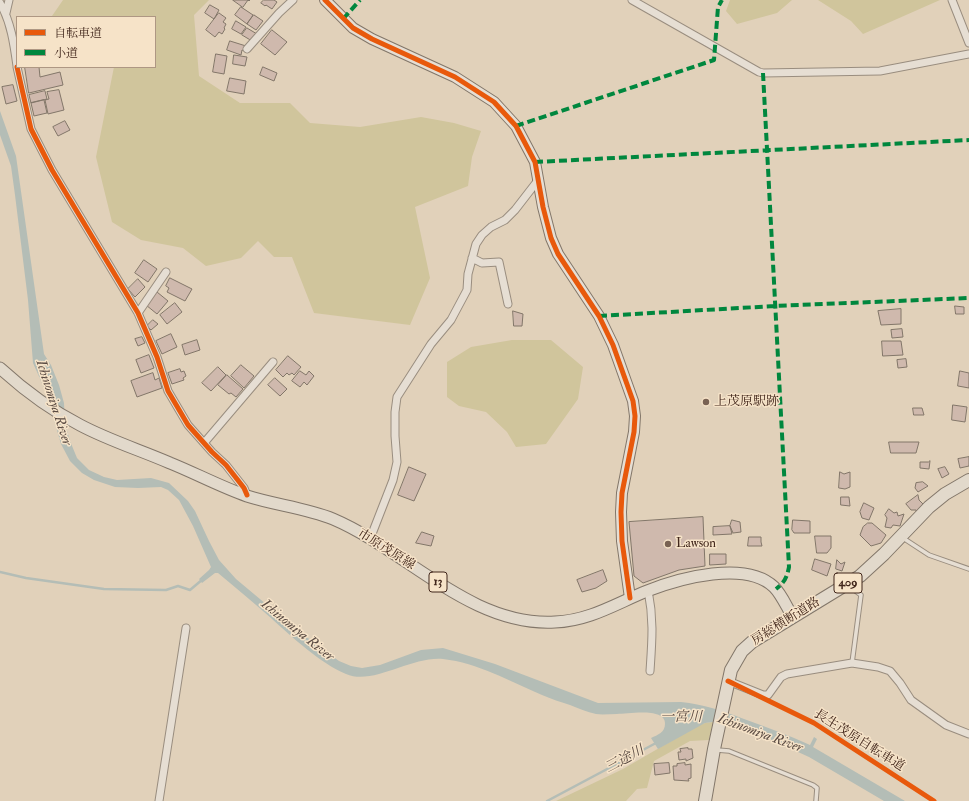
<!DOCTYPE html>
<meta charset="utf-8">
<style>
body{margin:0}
#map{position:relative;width:969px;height:801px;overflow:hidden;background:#e1d1ba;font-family:"IM FELL Double Pica","Noto Serif JP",serif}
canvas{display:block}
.legend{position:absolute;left:16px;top:16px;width:140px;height:52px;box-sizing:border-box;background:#f6e3c8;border:1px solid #ae9783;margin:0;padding:5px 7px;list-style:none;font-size:12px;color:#41261b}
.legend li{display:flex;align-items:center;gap:8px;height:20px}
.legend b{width:20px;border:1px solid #ae9783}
</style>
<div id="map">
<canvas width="969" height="801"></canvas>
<ul class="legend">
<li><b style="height:5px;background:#e8590c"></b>自転車道</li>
<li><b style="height:5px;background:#00873e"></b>小道</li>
</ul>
</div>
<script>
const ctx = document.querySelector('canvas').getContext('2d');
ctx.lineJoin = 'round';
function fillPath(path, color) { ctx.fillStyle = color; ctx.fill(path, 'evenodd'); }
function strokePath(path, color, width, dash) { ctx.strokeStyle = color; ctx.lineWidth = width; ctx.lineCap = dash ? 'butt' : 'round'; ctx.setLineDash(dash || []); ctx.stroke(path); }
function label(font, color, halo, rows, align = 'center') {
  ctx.font = font + ' "IM FELL Double Pica","Noto Serif JP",serif'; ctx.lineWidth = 3; ctx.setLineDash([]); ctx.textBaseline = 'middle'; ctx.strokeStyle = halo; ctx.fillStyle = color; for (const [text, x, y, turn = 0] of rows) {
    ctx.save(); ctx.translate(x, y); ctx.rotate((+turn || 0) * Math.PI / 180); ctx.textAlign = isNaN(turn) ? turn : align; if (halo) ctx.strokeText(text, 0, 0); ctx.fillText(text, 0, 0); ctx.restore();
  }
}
const green = new Path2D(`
 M63,0H209L194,15L199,76L240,103H290L310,123L360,127L421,117L454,123L481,131L472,157L468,186L415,207L430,278L410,325L314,313L292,257H274L258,241L241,258L206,266L183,248L141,240L112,222L96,157L114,67H155V17H55L52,16Z
 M730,0H792L777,13L737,24L726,11Z
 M818,0H940L863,34L851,21Z
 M512,340H551L583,367L578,399L546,444L516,447L507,432L486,412L459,406L447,397V362L471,347Z
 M713,722L709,740L690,741L654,761L647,788L637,789L626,801H556L623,769L697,726L705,723Z`);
const water = new Path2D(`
 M0,111L16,156L44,354L51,365L59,385L64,403L65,424L70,441L77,458L89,470L104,477L117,480L151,478L169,483L188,501L195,511L209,541L219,560L236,579L297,630L339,661L351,666L362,668L380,665L421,650L443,648L495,664L598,703L681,702C703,704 723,711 744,719C766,727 788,735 810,745L814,737L817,739L813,747L905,801H884L809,757L774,741L726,724L713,722L705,723L658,749L651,738C658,735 665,732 665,724C666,707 628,714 617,714C610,714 602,715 596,714C587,712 578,708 570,705C561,702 551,699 542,695C509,681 478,663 443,659C411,656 373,686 346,674C320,663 292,637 271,618C254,603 236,588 218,573H215L202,583L199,579L209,570L211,567L193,526L179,500L168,490L161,487L138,488L115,487L94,480L82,473L70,461L61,444L46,392L33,363L28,300L15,195L11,166L0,135Z`);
const stream = new Path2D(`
 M0,572L26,578L104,589L166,590L178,586L190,590L203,579
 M547,801L656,743`);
const building = new Path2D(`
 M233,0H250L249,1L248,0L243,7Z
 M264,0H274L277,2L272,9L266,5L265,6L261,3Z
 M210,5L219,10L214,19L205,13Z
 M241,7L253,15L247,24L235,15Z
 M219,13L226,18L223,22L226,24L224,28L225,29L222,34L219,32L215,37L206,30Z
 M254,15L263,21L256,30L247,24Z
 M236,21L246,27L241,34L232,29Z
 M247,28L257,34L252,41L242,35Z
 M272,30L287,42L275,55L261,44Z
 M230,41L246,46L245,51L242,50L241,55L227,50Z
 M216,54L227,56L224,74L213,72Z
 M234,55L247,57L245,66L233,64Z
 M25,67H39L40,77L60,72L63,85L29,93Z
 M263,67L277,73L274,81L260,75Z
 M230,78L246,81L244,94L227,91Z
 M13,85L17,101L6,104L2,87Z
 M59,90L64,110L48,114L45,100L49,99L47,92Z
 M45,91L47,99L31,103L29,95Z
 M44,100L47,113L34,116L31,103Z
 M65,121L70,130L58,136L53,127Z
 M144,260L157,269L148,282L135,273Z
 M170,278L192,289L185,301L167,292L169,288L166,286Z
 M138,279L145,287L135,297L128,289Z
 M157,292L168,301L157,314L146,305Z
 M175,303L182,312L167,324L160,315Z
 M955,306L964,307V314H956Z
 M901,309V324L881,325L878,311Z
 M513,311L523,314L522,326H514Z
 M153,320L158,324L151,330L147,326Z
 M902,329L903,337L892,338L891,330Z
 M171,334L177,347L162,354L156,341Z
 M142,337L145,343L138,346L135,339Z
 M197,340L200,350L185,355L182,345Z
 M882,341H901L903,355L883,356Z
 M149,355L154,368L141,373L136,360Z
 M288,356L301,367L294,375L292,373L289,375L287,373L283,377L276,370Z
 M906,359L907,367L898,368L897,360Z
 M241,365L254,376L244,388L231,376Z
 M218,367L226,375L211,391L202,383Z
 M180,369L181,372L184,371L186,376L183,378L184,380L172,384L168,373Z
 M300,371L306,375L309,371L314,376L307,385L304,382L300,387L292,381Z
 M960,371L969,373V388L958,386Z
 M153,373L155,380L159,378L162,388L137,397L131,381Z
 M227,375L243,389L236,397L231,393L229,394L218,385Z
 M275,378L287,389L280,396L268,385Z
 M953,405L967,407L965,422L952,420Z
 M913,408H922L924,415H914Z
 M889,442H919L916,453H891Z
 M969,457V466L960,468L958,459Z
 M930,461L929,469L920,468V462H928Z
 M409,467L426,474L414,501L398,495Z
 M945,467L949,474L942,478L938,469Z
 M840,472L844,474L850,472V487L845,489L839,488Z
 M923,482L928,486L918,492L915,488L916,483Z
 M918,495L919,500L925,506L917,513L916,510H911L906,504Z
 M841,497H849L850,506L841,505Z
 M864,503L874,508L869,520L862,518L860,512Z
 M889,509L894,513L897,512L898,516L904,514L900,526L893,525L891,528L885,527L887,518L885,515Z
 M703,517L705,566L679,570L643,583L634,576L629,522Z
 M732,520L740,522L741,532L733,533L730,526Z
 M793,520L810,521V533H794L792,530Z
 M868,523H872L886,535L881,543L871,546L860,535L863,527Z
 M730,526L732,534L713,535V527Z
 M422,532L434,536L431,546L416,543Z
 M815,536H831V548L827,553H817Z
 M749,537H761V542L762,546H748Z
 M710,554H726V564L710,565Z
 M815,559L831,564L827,576L812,570Z
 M837,560L841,564L845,562L842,571L836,569Z
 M603,570L607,581L596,588L582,592L577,580Z
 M688,748V749H692L693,758L686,761V759L679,760L678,752H681L680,749Z
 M669,763L670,773L655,775L654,764Z
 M685,763V765L691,764V778L688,779L689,781L674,780L673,766H677V764Z`);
const lane = new Path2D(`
 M903,538L929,555L969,569
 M849,586L861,595L852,663
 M717,750L729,751L813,785L817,788L816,801`);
const street = new Path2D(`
 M632,0L759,72L763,73L880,71L969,54
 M952,0L969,43
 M0,3C11,22 14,44 17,66
 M6,13L9,0
 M247,49L279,13L293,0
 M17,67L31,129L52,170L138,313L157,357L168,391L188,425L212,452L226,465L244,488L247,495
 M472,258L482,263L499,262L508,304
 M138,313L166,272
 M204,443L273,362
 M370,539L393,480L397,462L395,436V412L397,397L431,344L451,320L467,290L468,274L476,244L482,235L491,227L505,220L515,210L539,179
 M648,590C654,620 652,641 650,671
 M728,681L763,695H768L781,677L787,674L852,663L878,667L890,671L900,683L911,700L946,725L969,734
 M159,801L186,628`);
const secondary = new Path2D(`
 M325,0L353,28L372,39L455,77L494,102L516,126L535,162L543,207L551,238L558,254L599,316L613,345L633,401L635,416L634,432L622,493L621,512L622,541L630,598`);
const primary = new Path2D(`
 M0,368C24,390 51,410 80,425C108,440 140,450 170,463C195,473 221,487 247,496C275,505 306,508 333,519C406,550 471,627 555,622C589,621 617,603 647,591C680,578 746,560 774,587C782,595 787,608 793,617`);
const highway = new Path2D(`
 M705,801L714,749L731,670L742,651L752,642L860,576L884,554L929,507L945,494L969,480`);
const quiet = new Path2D(`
 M343,19L360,0
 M763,73L789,567C787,577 785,582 776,589
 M516,126L714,60L718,7L722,0
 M535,162L969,140
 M599,316L775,306L969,298`);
const cycleway = new Path2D(`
 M325,0L353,28L372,39L455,77L494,102L516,126L535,162L543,207L551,238L558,254L599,316L613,345L633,401L635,416L634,432L622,493L621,512L622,541L630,598
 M17,67L31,129L52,170L138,313L157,357L168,391L188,425L212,452L226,465L244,488L247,495
 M728,681L814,723L934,801`);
const markers = [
 [706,402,4,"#796253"],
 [668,544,4,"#796253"]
];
const shields = [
 [438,582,18],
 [848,583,28]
];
const shieldNames = [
 ["13",438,582],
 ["409",848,583]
];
const poiNames = [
 ["上茂原駅跡",714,402],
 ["Lawson",676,544]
];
const streetNames = [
 ["市原茂原線",386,550,32],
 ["房総横断道路",786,622,-32],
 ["長生茂原自転車道",859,741,32]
];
const waterNames = [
 ["Ichinomiya River",53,403,72],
 ["Ichinomiya River",297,631,39],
 ["一宮川",681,718],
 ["Ichinomiya River",760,734,20],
 ["三途川",625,760,-28]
];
fillPath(green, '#d0c59c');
fillPath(water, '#b4bdb6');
strokePath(stream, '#b4bdb6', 2.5);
fillPath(building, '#cfb9ad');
strokePath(building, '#827669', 1);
strokePath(lane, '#998d7f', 5.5);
strokePath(street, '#998d7f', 9);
strokePath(secondary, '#827669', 12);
strokePath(primary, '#827669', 13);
strokePath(highway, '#827669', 14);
strokePath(lane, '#e6ded3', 3.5);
strokePath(street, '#e6ded3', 7);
strokePath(secondary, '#e6ded3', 10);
strokePath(primary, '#e2d9cb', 11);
strokePath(highway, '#e2d9cb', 12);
strokePath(quiet, '#00873e', 4, [8, 4]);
strokePath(cycleway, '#e8590c', 5);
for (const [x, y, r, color] of markers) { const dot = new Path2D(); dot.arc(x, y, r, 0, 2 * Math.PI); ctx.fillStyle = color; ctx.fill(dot); strokePath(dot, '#f6e3c8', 1.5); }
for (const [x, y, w] of shields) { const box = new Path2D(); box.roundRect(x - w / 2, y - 10, w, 20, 3); ctx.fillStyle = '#f6e3c8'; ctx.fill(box); strokePath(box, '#41261b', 1); }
label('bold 12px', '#41261b', null, shieldNames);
label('13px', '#41261b', '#f6e3c8', poiNames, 'left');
label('13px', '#41261b', '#f6e3c8', streetNames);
label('italic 14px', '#594a42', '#f6e3c8', waterNames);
</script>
